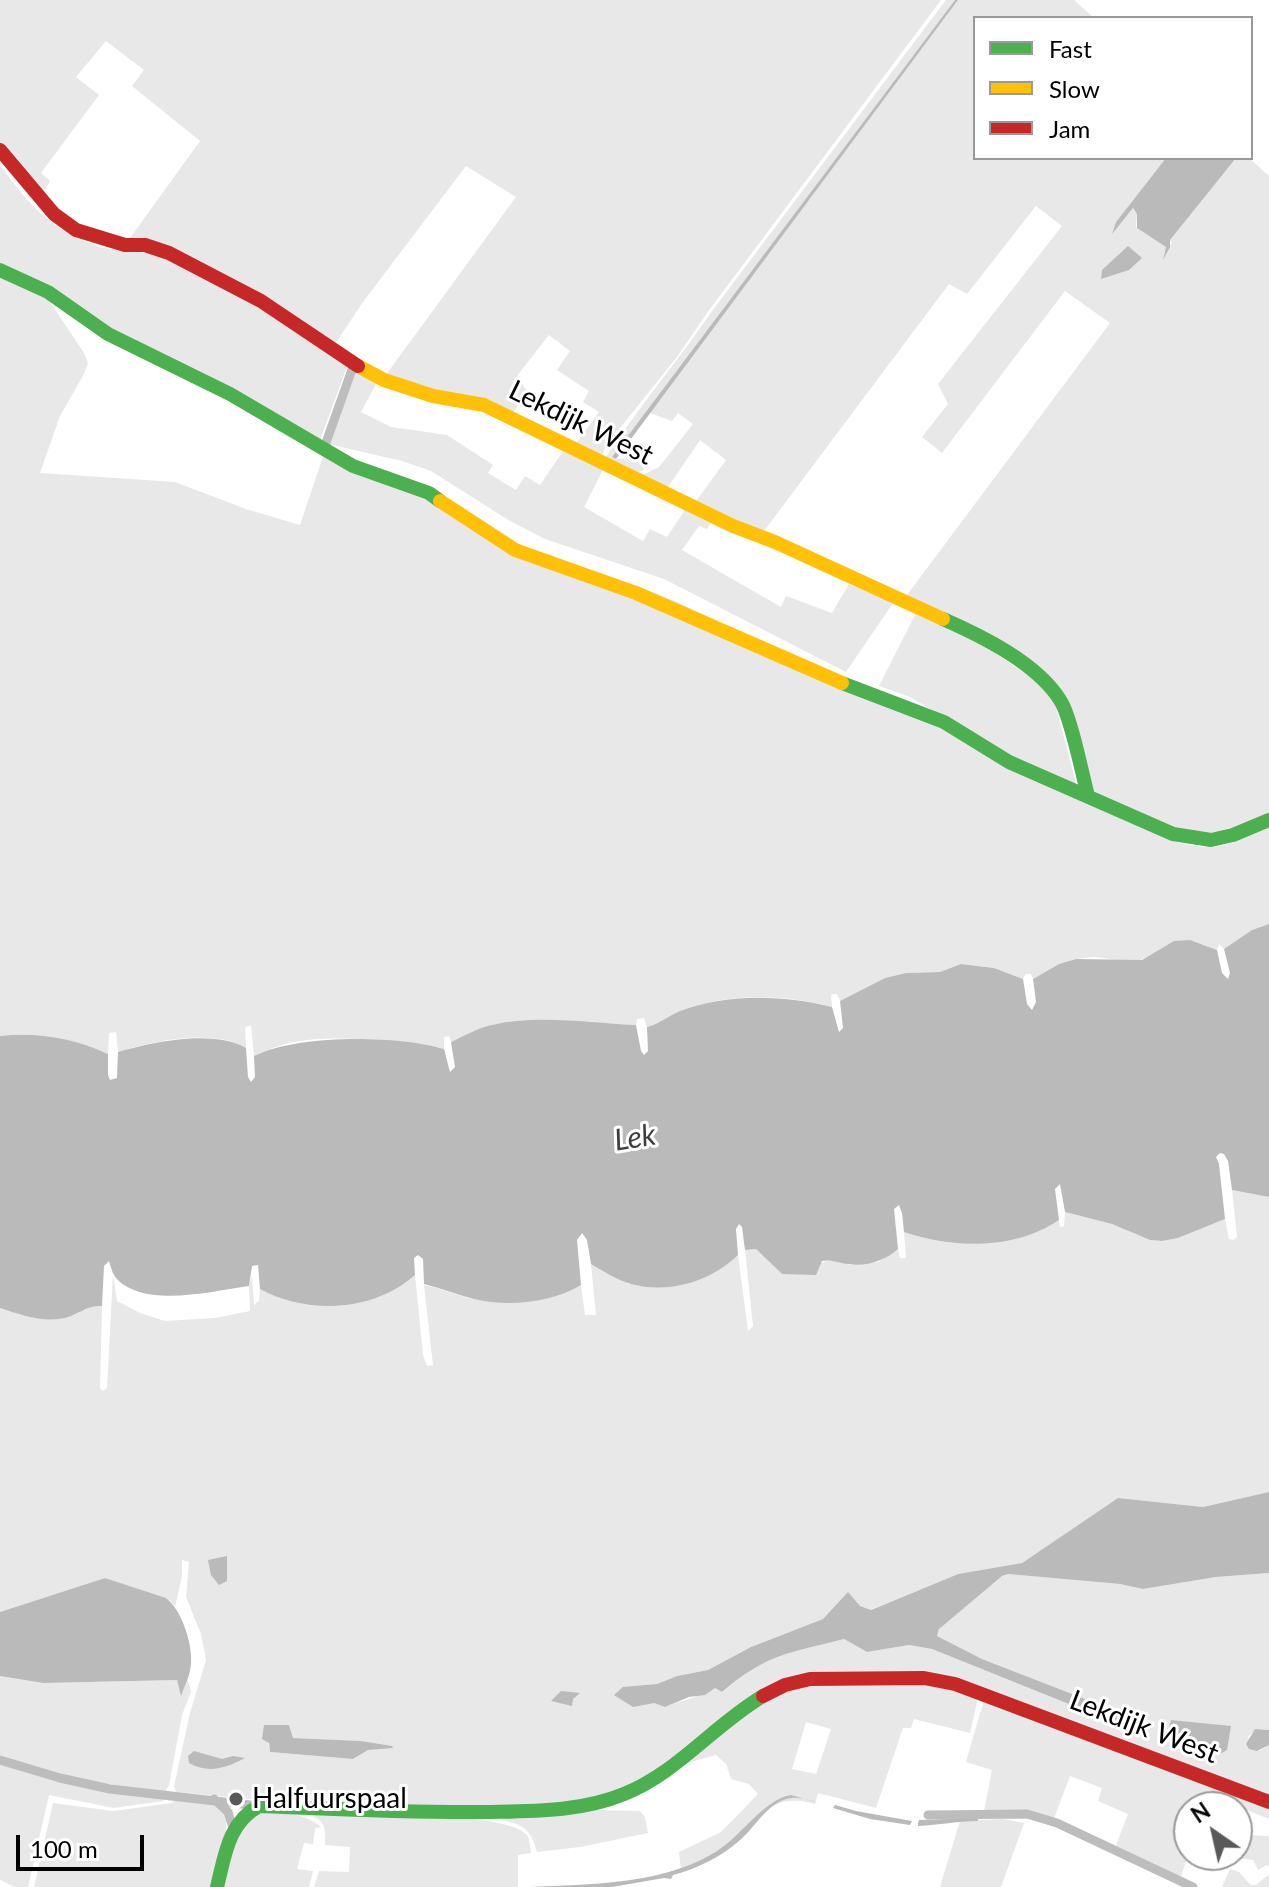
<!DOCTYPE html>
<style>
body{margin:0}
#map{position:relative;width:1269px;height:1887px;overflow:hidden;background:#fff;font-family:Lato,sans-serif}
canvas{display:block}
.legend{position:absolute;left:973px;top:16px;width:280px;height:144px;box-sizing:border-box;background:#fff;border:2px solid #999;margin:0;padding:10px 14px;list-style:none;font-size:24px;color:#000}
.legend li{display:flex;align-items:center;gap:16px;height:40px}
.legend b{width:40px;border:2px solid #999}
.north{position:absolute;left:1173px;top:1791px;width:80px;height:80px;box-sizing:border-box;background:#fff;border:2px solid #999;border-radius:50%;rotate:326deg;font-size:22px;font-weight:700;line-height:32px;text-align:center;color:#000}
.north::after{content:'';display:block;margin:auto;width:28px;height:36px;background:#595959;clip-path:polygon(50% 0,100% 100%,50% 72%,0 100%)}
.scale{position:absolute;left:16px;top:1835px;width:128px;height:36px;box-sizing:border-box;border:4px solid #000;border-top:0;padding-left:10px;font-size:24px;line-height:28px;white-space:nowrap;color:#000;-webkit-text-stroke:6px #fff;paint-order:stroke}
</style>
<div id="map">
<canvas width="1269" height="1887"></canvas>
<ul class="legend">
<li><b style="height:10px;background:#4caf50"></b>Fast</li>
<li><b style="height:10px;background:#ffc107"></b>Slow</li>
<li><b style="height:10px;background:#c62828"></b>Jam</li>
</ul>
<div class="north">N</div>
<div class="scale">100 m</div>
</div>
<script>
const ctx = document.querySelector('canvas').getContext('2d');
ctx.lineJoin = 'round';
function fillPath(path, color) { ctx.fillStyle = color; ctx.fill(path, 'evenodd'); }
function strokePath(path, color, width, dash) { ctx.strokeStyle = color; ctx.lineWidth = width; ctx.lineCap = dash ? 'butt' : 'round'; ctx.setLineDash(dash || []); ctx.stroke(path); }
function label(font, color, halo, rows, align = 'center') {
  ctx.font = font + ' Lato,sans-serif'; ctx.lineWidth = 6; ctx.setLineDash([]); ctx.textBaseline = 'middle'; ctx.strokeStyle = halo; ctx.fillStyle = color; for (const [text, x, y, turn = 0] of rows) {
    ctx.save(); ctx.translate(x, y); ctx.rotate((+turn || 0) * Math.PI / 180); ctx.textAlign = isNaN(turn) ? turn : align; if (halo) ctx.strokeText(text, 0, 0); ctx.fillText(text, 0, 0); ctx.restore();
  }
}
const green = new Path2D(`
 M0,0H941L707,313L677,357L608,443L600,459L574,446L599,412L583,402L589,391L557,370L570,351L549,335L517,376L527,391L511,416L385,376L516,197L466,166L363,302L333,347L130,238L200,141L132,86L144,70L106,41L76,77L99,95L41,173L50,181L41,196L0,147Z
 M946,0H955L612,457L616,459L638,458L644,469L636,475L604,460C637,409 677,362 712,311Z
 M958,0H1074L1094,18H975V158H1166L1116,222L1113,231L1133,208L1137,214L1136,227L1166,247L1164,256L1172,242L1169,241L1236,158H1249L1269,176V816L1238,830L1183,835L1091,792L1062,699L1031,666L904,599L1110,323L1065,291L942,453L922,437L948,404L938,384L1062,226L1036,206L967,294L949,284L761,535L694,504L726,460L700,440L666,490L638,477L659,467L693,424L678,413L672,421L650,413Z
 M0,164C26,204 60,238 108,249C131,253 153,251 174,261C236,290 292,328 347,367L320,440L103,324L51,286L0,263Z
 M0,276L48,299L84,353L88,363L84,374L60,416L40,473L175,482L246,509L300,525L323,457L392,473L436,490L532,552L675,601L827,674L937,723L1004,767L1176,842C1221,853 1228,845 1269,826V924L1252,930L1224,949L1219,944L1217,950L1190,940L1135,962L1094,957L1076,959L1059,964L1033,979L1031,974H1026L1023,979L994,968L961,964L940,972L906,973L885,978L840,1001L837,994H833L831,996L832,1007C785,994 726,993 680,1011C668,1016 659,1024 647,1027L644,1018L637,1019L636,1025L564,1021L495,1024L451,1042L449,1036L444,1037V1049C414,1040 339,1036 307,1040C289,1042 270,1048 254,1056L251,1025L245,1027L246,1048C213,1028 153,1041 118,1052L116,1032L109,1033L108,1054C74,1038 37,1032 0,1036Z
 M355,371L377,382L361,412L391,427L447,435L493,465L488,473L516,490L525,476L540,485L563,451L603,470L584,507L643,541L650,529L667,537L685,510L711,523L707,529L699,526L682,550L781,607L786,596L832,613L849,584L893,603L846,672L664,579L545,539L510,521L431,471L402,461L328,444Z
 M916,613L976,640L1042,685L1054,700L1076,783L1074,786L1031,768L910,697L879,686Z
 M1232,1190L1269,1197V1492L1203,1507L1118,1498L1022,1563L958,1574L870,1610L860,1606L848,1593L823,1619L751,1647L708,1670L677,1676L657,1684L623,1688L665,1707C682,1700 701,1697 715,1688L723,1692C744,1674 766,1656 794,1650C810,1646 827,1643 844,1639L867,1652L909,1645L932,1649L1121,1725V1713L982,1659L937,1636C940,1617 986,1588 1002,1576L1008,1574L1120,1584L1143,1589L1216,1577L1269,1573V1730L1256,1729L1248,1737L1259,1751L1269,1745V1797L948,1678H797L646,1780L588,1800L511,1807L354,1809L176,1792L174,1786L190,1713L206,1660L201,1634L186,1597L189,1562L182,1560V1576L175,1607L170,1600L105,1578L0,1612V1308C23,1315 48,1324 71,1316C83,1312 89,1305 102,1306L100,1388L103,1391L107,1388L113,1275L117,1301L140,1313L165,1321L215,1318L250,1311L249,1286L252,1276L254,1305L259,1301L260,1289C307,1315 374,1312 415,1275L423,1355L427,1366L433,1365L424,1285C441,1288 457,1296 474,1299C510,1305 549,1302 581,1285L585,1315H596L591,1264L629,1284L707,1275L738,1255L748,1331L753,1326L745,1250L756,1249L782,1274L831,1260L850,1265L878,1262L898,1249L900,1258H906L904,1232C954,1249 1015,1250 1059,1220L1060,1227L1064,1226L1065,1212L1112,1224L1150,1240L1162,1241L1178,1238L1225,1219L1229,1239L1233,1240L1237,1237ZM264,1725H289L293,1738L361,1741L391,1746L368,1750L353,1759L270,1752Z
 M0,1676L43,1683L177,1680L181,1694L188,1680L191,1692L182,1715L169,1785L165,1793L76,1779L0,1757Z
 M931,1682L978,1698L970,1733L914,1719L911,1728H903L876,1808L818,1793L815,1804C764,1790 761,1824 727,1849C714,1858 696,1864 681,1871L679,1852L721,1832L758,1794L749,1784L731,1779L726,1764L716,1755L680,1765L770,1696L803,1685ZM806,1722L831,1729L816,1774L792,1769Z
 M991,1700L1269,1805V1819L1228,1802L1225,1807H1189V1853L1180,1879L1115,1848L1128,1814L1098,1801L1102,1788L1070,1776L1053,1821L984,1811L992,1770L966,1762L983,1703Z
 M0,1762L163,1799V1801L114,1808L49,1795L28,1887H15L0,1880Z
 M174,1800C186,1801 206,1799 217,1805C238,1817 217,1867 213,1887H34L53,1803L113,1811L172,1803Z
 M583,1807L599,1810L640,1811L645,1817L648,1833L580,1847L537,1852C528,1820 517,1825 487,1816Z
 M295,1810C334,1812 506,1810 527,1835C530,1839 530,1847 531,1853L518,1855V1887H314L319,1871L349,1872L350,1847L325,1845C327,1817 319,1819 295,1810Z
 M265,1811C283,1812 307,1814 321,1827L315,1828L313,1844L304,1843L297,1869L313,1871L309,1887H221L236,1835L244,1822Z
 M1003,1819L1024,1823L1001,1887H940L960,1821Z
 M1244,1835L1269,1836V1867L1267,1865L1258,1870L1253,1860L1232,1857L1237,1855V1840Z
 M1230,1869L1239,1872L1251,1885H1256L1269,1874V1887H1222Z`);
const water = new Path2D(`
 M955,0H958L616,459L612,457Z
 M1166,158H1236L1170,240V247L1163,260L1166,247L1137,228V214L1133,208L1112,234L1116,222Z
 M1128,246L1142,258L1129,270L1101,279L1102,270Z
 M1269,924V1197L1232,1190L1228,1161L1224,1154L1220,1153L1216,1157L1219,1164L1225,1219L1178,1238L1162,1241L1150,1240L1112,1224L1065,1212L1060,1184L1055,1189L1059,1220C1015,1250 954,1249 904,1232L902,1213L899,1205L894,1209L898,1249C885,1261 865,1267 848,1264C838,1263 832,1259 822,1261L816,1275L782,1274L756,1249L745,1250L742,1227L739,1224L736,1229L738,1255C710,1282 669,1294 631,1284C617,1280 603,1271 591,1264L587,1240L582,1233L577,1240L581,1285C551,1303 508,1307 474,1299C457,1295 441,1288 424,1284L423,1259L418,1255L414,1258L415,1275C374,1312 307,1315 260,1289L258,1265L252,1266L249,1286C212,1291 144,1309 116,1278C112,1273 111,1267 109,1261L104,1266L102,1306C90,1305 83,1311 71,1316C48,1325 22,1315 0,1308V1036C37,1032 74,1038 108,1054V1075L110,1080L117,1078L118,1052C152,1042 214,1029 246,1048L248,1077L251,1082L255,1077L254,1056C297,1034 398,1035 444,1049L450,1072L455,1067L451,1042C464,1036 478,1028 492,1025C535,1014 592,1023 636,1025L641,1051L644,1055L648,1051L647,1027C659,1024 668,1016 680,1011C727,993 785,995 832,1007L839,1032L843,1028L840,1001L885,978L906,973L940,972L961,964L994,968L1023,979L1027,1004L1032,1010L1036,1002L1033,979L1059,964L1076,959L1142,960L1174,941L1190,940L1217,950L1222,973L1228,979L1230,973L1224,949L1252,930Z
 M1269,1492V1573L1216,1577L1143,1589L1120,1584L1008,1574L1002,1576L939,1629L937,1636L982,1659L1121,1713V1725L932,1649L909,1645L867,1652L844,1639C789,1653 768,1653 722,1692L715,1688L705,1695L689,1697L665,1707L654,1703L633,1707L614,1695L623,1687L657,1684L677,1676L708,1670L751,1647L823,1619L848,1592L860,1606L871,1610L958,1574L1022,1563L1118,1498L1203,1507Z
 M227,1556V1581L219,1585L211,1575L208,1560Z
 M105,1578L166,1598C182,1610 193,1645 191,1664C190,1676 185,1685 181,1696L177,1680L43,1683L0,1676V1612Z
 M561,1691L580,1693L573,1699L572,1706L551,1701Z
 M1171,1720L1231,1726L1227,1750L1218,1755L1170,1735L1168,1731Z
 M264,1725H289L293,1738L361,1741L392,1746L393,1748L368,1750L353,1759L270,1752L269,1743L262,1739Z
 M1255,1729L1269,1730V1745L1257,1751L1249,1749L1246,1744Z
 M194,1751L222,1759L233,1756L245,1758C226,1768 209,1774 189,1763L188,1756Z
 M791,1795L822,1804C812,1801 801,1797 791,1798C768,1801 755,1828 739,1841C721,1857 696,1869 673,1875L671,1879L664,1878L612,1887H529C590,1884 659,1885 712,1854C740,1839 762,1800 791,1795Z
 M835,1805L856,1811L912,1821L910,1825L870,1819L833,1808Z
 M978,1818V1821C958,1821 939,1825 918,1826V1823L919,1820Z`);
const street = new Path2D(`
 M323,451L354,364
 M0,1760L60,1778L110,1789L259,1806
 M214,1799L228,1812L233,1828
 M928,1815L1027,1814L1057,1823L1193,1887`);
const fast = new Path2D(`
 M0,270L48,292L108,334L230,394L353,466L429,493L440,501
 M943,619C982,636 1037,663 1060,700C1071,716 1082,774 1088,796
 M842,683L944,722L1009,762L1173,834L1211,840L1233,835L1269,820
 M217,1887C225,1855 228,1823 259,1806C334,1809 410,1813 485,1812C531,1811 581,1812 624,1794C677,1773 714,1725 763,1696`);
const slow = new Path2D(`
 M358,366L384,380L433,396L484,405L733,526L775,542L943,619
 M440,501L515,550L636,593L842,683`);
const jam = new Path2D(`
 M0,150L54,214L76,230L125,245H145L169,253L261,301L358,366
 M763,1696L785,1685L810,1679L924,1678L955,1684L1269,1802`);
const markers = [
 [236,1799,8,"#595959"]
];
const streetNames = [
 ["Lekdijk West",581,423,26],
 ["Lekdijk West",1144,1727,21]
];
const poiNames = [
 ["Halfuurspaal",252,1799]
];
const waterNames = [
 ["Lek",635,1138,-9]
];
fillPath(green, '#e8e8e8');
fillPath(water, '#bababa');
strokePath(street, '#bdbdbd', 9);
strokePath(fast, '#4caf50', 14);
strokePath(slow, '#ffc107', 14);
strokePath(jam, '#c62828', 14);
for (const [x, y, r, color] of markers) { const dot = new Path2D(); dot.arc(x, y, r, 0, 2 * Math.PI); ctx.fillStyle = color; ctx.fill(dot); strokePath(dot, '#fff', 3); }
label('28px', '#000', '#fff', streetNames);
label('28px', '#000', '#fff', poiNames, 'left');
label('italic 30px', '#3e3e3e', '#fff', waterNames);
</script>
